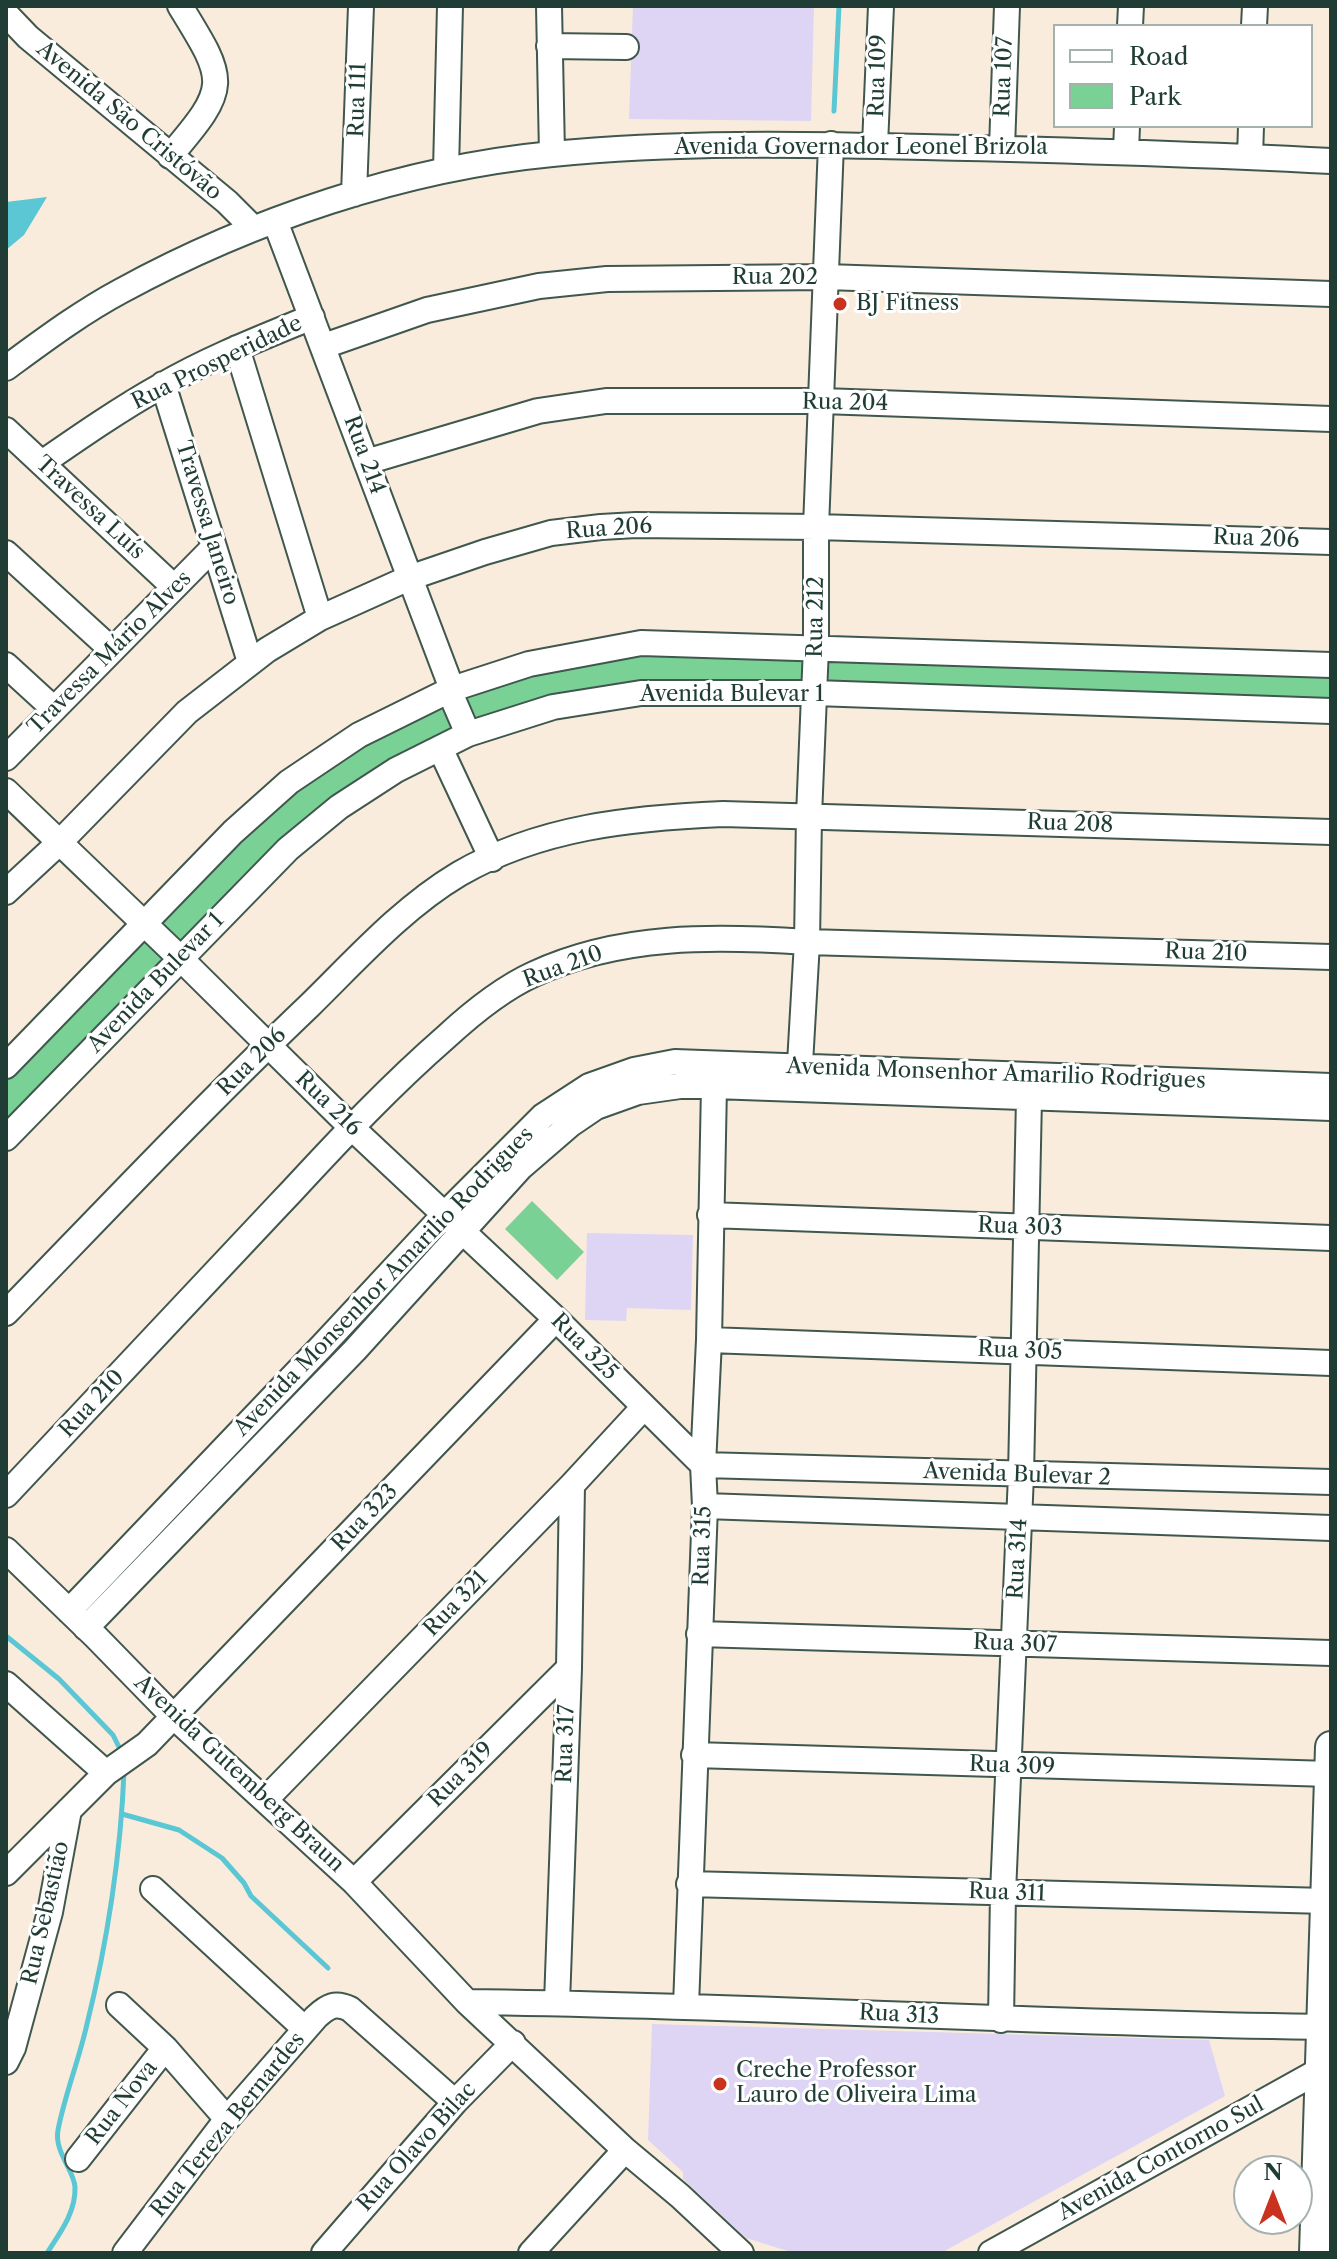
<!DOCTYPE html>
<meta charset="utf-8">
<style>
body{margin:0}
#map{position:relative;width:1337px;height:2259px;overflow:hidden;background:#f9ecdc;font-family:"Libre Caslon Text",serif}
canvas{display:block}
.frame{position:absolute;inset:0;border:8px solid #1f3d34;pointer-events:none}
.legend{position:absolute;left:1053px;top:24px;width:260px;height:104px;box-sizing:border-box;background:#fff;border:2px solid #a5b1ae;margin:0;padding:10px 14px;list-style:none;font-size:24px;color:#1f3d34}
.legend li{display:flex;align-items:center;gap:16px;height:40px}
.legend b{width:40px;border:2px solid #a5b1ae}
.north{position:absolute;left:1233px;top:2155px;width:80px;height:80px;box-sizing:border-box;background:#fff;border:2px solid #a5b1ae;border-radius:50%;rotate:0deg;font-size:22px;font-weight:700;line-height:32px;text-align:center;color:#1f3d34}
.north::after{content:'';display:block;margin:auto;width:28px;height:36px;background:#c8321e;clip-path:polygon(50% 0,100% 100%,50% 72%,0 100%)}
</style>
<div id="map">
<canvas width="1337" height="2259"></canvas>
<div class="frame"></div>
<ul class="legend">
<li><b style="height:10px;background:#fff"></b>Road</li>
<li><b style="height:22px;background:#7ad196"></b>Park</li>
</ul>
<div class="north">N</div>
</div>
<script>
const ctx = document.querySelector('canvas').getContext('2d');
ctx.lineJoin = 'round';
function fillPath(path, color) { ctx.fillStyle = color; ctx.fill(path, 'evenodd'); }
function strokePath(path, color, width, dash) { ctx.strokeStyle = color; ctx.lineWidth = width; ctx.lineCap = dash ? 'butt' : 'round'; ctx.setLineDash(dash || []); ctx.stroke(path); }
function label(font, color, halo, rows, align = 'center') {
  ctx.font = font + ' "Libre Caslon Text",serif'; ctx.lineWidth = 6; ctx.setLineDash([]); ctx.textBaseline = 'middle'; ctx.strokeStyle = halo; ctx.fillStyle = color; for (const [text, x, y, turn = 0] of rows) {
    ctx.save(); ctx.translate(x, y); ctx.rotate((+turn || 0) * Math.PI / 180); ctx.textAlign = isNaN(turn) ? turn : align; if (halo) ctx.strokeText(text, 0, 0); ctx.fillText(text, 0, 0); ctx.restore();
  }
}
const built = new Path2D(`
 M633,6H814L811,121L629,119Z
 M587,1233L693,1235L691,1310L627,1308L626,1321L585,1320Z
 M652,2024L1209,2040L1225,2096L941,2253H794L746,2238L683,2179V2172L648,2140Z`);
const green = new Path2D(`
 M643,651L805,652L804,686L715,684L473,725L462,693L491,683Z
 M829,655L1331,672V704L828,686Z
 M443,701L457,731L433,742L183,945L156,922L258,818L365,742Z
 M144,937L168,960L6,1126V1078Z
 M532,1201L584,1252L557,1280L505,1229Z`);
const water = new Path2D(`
 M47,197L24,235L6,250V202Z`);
const stream = new Path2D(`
 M834,111L839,6
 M6,1636L59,1679L113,1735L122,1753
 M122,1814L179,1830L222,1858L244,1883L251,1896L328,1968
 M47,2253C60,2233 76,2212 75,2187C74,2170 54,2152 58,2130C65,2094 79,2060 87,2024C107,1944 121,1853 124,1771`);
const minor = new Path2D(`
 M549,6L552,154
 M6,14L28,37L227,202L253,228
 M1130,26L1131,6
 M1254,26L1255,6
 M549,46L626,47
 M875,145L881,6
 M1002,148L1007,6
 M1126,151L1127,126
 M170,156C230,86 227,82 180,6
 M1250,157L1251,126
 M446,170L450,6
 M354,194L361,6
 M275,221L452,689
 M324,346L427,310L539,286L607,279L826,277L1331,294
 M237,348L320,618
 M6,368C43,341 80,313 121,291C251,220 405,168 552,154C676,142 800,144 924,147C1060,150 1195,154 1331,161
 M163,384L250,662
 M6,430L174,587
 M366,462L538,411L606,401H822L1331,419
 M42,463C81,436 120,409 161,386C209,358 261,338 312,317
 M6,553L112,650
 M6,665L54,709
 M449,690L468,734
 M440,748L492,859
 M6,758L213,548
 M6,791L180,958L351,1127L556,1319L703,1465L1331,1482
 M6,892L60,842L187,712L267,650L320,618L409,578L485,552L551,533L601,527L636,525L816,527L1331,542
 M6,1066L233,832L289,782L359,735L452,689L529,664L641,643L1331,665
 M799,1081L807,942L809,816L816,647V527L831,144
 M6,1138L288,849L339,807L396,770L468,734L553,707L641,693H815L1331,711
 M710,1215L1331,1238
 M6,1313C106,1210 205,1105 309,1006C356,960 402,908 459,874C540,827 631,818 723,814L1331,832
 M709,1340L1331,1363
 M6,1495C101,1394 196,1292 292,1191C341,1138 391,1085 446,1037C472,1013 501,989 534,974C620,934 715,936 807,942L1331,957
 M705,1506L1331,1528
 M6,1550L96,1637L173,1716L354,1882L467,2002L625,2150L680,2196L741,2253
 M69,1611L322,1346L445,1214L543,1116L589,1086L634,1070L675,1062L1331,1086
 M86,1628L355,1350L520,1168L571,1124L596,1107L638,1092L680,1086H714L1331,1108
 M699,1634L1331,1653
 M6,1684L106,1773
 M694,1755L1330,1774
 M266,1799L572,1485L644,1407
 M6,1873L106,1773L147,1744L556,1319
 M354,1882L569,1668
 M689,1884L1326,1901
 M153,1889L305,2029
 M467,2002C755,2005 1043,2024 1331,2027
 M557,2003L569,1668L572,1485
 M119,2005L165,2048L227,2119
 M686,2006L705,1506L703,1465L709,1340L714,1086
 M1001,2020L1003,1893L1021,1475L1029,1098
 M6,2062L13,2048L50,1912L69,1810
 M78,2159L165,2048
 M125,2253L227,2119L316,2017C328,2006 335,2002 350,2009L455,2102
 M324,2253L455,2102L513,2043
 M531,2253L625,2150
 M991,2253L1331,2064`);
const major = new Path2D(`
 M1315,2253L1331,1747`);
const markers = [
 [840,304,8,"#c8321e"],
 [720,2084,8,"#c8321e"]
];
const streetNames = [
 ["Rua 109",878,76,-88],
 ["Rua 107",1004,77,-88],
 ["Rua 111",358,100,-88],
 ["Avenida São Cristóvão",129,121,40],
 ["Avenida Governador Leonel Brizola",861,148],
 ["Rua 202",775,278],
 ["Rua Prosperidade",217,363,-26],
 ["Rua 204",845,403,1],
 ["Rua 214",364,455,70],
 ["Travessa Luís",90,508,43],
 ["Travessa Janeiro",207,523,73],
 ["Rua 206",609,529,-4],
 ["Rua 206",1256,539,2],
 ["Rua 212",816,617,-89],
 ["Travessa Mário Alves",110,653,-45],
 ["Avenida Bulevar 1",732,695],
 ["Rua 208",1070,824,2],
 ["Rua 210",1206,953,2],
 ["Rua 210",563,967,-20],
 ["Avenida Bulevar 1",156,983,-46],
 ["Rua 206",252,1062,-45],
 ["Avenida Monsenhor Amarilio Rodrigues",996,1074,2],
 ["Rua 216",328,1104,44],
 ["Rua 303",1020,1227,2],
 ["Avenida Monsenhor Amarilio Rodrigues",384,1282,-46],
 ["Rua 325",584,1347,45],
 ["Rua 305",1020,1351,2],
 ["Rua 210",92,1404,-47],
 ["Avenida Bulevar 2",1017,1475,2],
 ["Rua 323",365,1518,-46],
 ["Rua 315",703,1546,-88],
 ["Rua 314",1018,1559,-87],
 ["Rua 321",456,1604,-46],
 ["Rua 307",1015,1644,2],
 ["Rua 317",566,1744,-88],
 ["Rua 309",1012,1766,2],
 ["Avenida Gutemberg Braun",239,1774,43],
 ["Rua 319",461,1775,-45],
 ["Rua 311",1007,1893,2],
 ["Rua Sebastião",46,1913,-77],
 ["Rua 313",899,2015,3],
 ["Rua Nova",122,2103,-52],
 ["Rua Tereza Bernardes",228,2125,-51],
 ["Rua Olavo Bilac",417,2147,-48],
 ["Avenida Contorno Sul",1161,2159,-29]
];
const poiNames = [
 ["BJ Fitness",856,304],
 ["Creche Professor",736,2071],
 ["Lauro de Oliveira Lima",736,2096]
];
fillPath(built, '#ded5f5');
fillPath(green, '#7ad196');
fillPath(water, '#5bc7d4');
strokePath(stream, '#5bc7d4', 5);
strokePath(minor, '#40574d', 28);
strokePath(major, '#40574d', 34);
strokePath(minor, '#fff', 24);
strokePath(major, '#fff', 30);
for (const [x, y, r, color] of markers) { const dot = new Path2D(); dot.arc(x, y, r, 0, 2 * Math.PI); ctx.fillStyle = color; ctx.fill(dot); strokePath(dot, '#fff', 3); }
label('22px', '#1f3d34', '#fff', streetNames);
label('22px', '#1f3d34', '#fff', poiNames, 'left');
</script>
